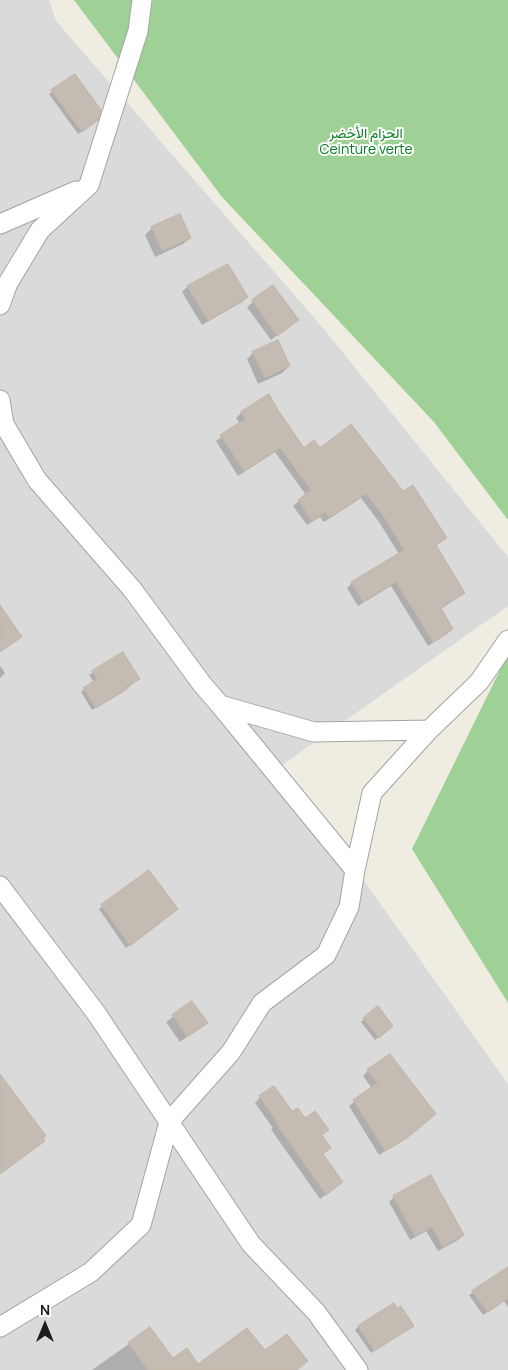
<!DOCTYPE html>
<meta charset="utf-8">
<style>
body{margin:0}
#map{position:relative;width:508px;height:1370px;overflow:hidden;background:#efece2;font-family:Manrope,sans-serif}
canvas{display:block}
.north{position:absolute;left:20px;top:1300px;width:50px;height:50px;-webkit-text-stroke:4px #fff;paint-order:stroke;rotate:0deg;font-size:14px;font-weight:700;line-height:20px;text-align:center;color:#1d1d1d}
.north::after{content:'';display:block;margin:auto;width:18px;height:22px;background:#1d1d1d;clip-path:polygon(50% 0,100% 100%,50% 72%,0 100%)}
</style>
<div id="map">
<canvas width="508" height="1370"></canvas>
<div class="north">N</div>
</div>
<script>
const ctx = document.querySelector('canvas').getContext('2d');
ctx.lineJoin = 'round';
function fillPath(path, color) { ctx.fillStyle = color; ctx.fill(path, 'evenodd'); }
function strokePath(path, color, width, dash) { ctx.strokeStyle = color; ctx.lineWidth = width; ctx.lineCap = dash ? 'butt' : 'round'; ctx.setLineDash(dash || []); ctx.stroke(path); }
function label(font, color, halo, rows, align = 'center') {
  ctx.font = font + ' Manrope,Vazirmatn,sans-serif'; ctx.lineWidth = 4; ctx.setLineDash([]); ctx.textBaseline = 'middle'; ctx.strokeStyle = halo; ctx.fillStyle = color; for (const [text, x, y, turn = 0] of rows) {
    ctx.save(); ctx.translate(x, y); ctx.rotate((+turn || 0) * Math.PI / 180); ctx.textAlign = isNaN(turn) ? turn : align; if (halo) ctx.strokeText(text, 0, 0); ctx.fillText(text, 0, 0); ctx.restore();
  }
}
const residential = new Path2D(`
 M0,0H49L56,21L323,328L508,557V606L282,765L508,1084V1370H0Z`);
const forest = new Path2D(`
 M74,0H508V520L434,422L222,197Z
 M508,654V1003L412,849Z`);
const shadow = new Path2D(`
 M74,76L93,123L78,134L49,94Z
 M152,228L190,238L183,244L155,257L145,235Z
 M228,265L247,297L242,302L202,325L182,292L187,287Z
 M273,286L297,320L271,340L247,307Z
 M253,353L289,366L282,373L258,384L247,359Z
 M269,396L277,411L304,450H320L403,493L446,538L435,546L464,592L440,610L452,629L447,634L428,646L391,586L358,606L347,588L352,583L399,554L379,522L361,498L324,522L320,517L307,525L293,506L306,495L275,452L238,476L216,441L240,424L236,418L241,413Z
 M122,653L139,678L123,692L92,710L81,692L94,682L89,675Z
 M0,666L5,673L0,678Z
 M149,872L173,912L126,948L99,909Z
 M192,1003L206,1023L180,1042L166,1022Z
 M364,1019L389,1029L375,1040L361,1022Z
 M368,1071L430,1119L401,1142L379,1155L349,1106L372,1088L363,1076Z
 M0,1076L44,1141L0,1174Z
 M260,1097L327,1130L321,1136L330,1148L322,1155L336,1187L320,1199L277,1138L271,1129L273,1128L255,1103Z
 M394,1197L463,1235L458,1240L438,1251L426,1231L410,1240L389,1202Z
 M508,1268V1307L504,1301L483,1315L469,1295Z
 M412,1326L371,1353L355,1330L358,1327Z
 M150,1329L173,1360L198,1365L264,1352L296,1370H92Z`);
const building = new Path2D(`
 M75,74L101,110L98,120L82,132L51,90Z
 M180,214L191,238L162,251L151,227Z
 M228,264L248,297L208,321L187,286Z
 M273,285L299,320L277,336L252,300Z
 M278,340L290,366L265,378L252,352Z
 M269,394L278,410L304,448L314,440L320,448L351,424L403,491L413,485L447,538L436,545L465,593L441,608L453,629L433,642L396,582L363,602L351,582L404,550L384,517L366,494L329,518L325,512L312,521L298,500L311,490L280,448L244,471L220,435L245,419L241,412Z
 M0,605L22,637L0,652Z
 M123,652L140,679L126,687L127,689L96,708L83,688L97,679L92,671Z
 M149,870L178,909L130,946L101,905Z
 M192,1001L208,1023L187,1037L172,1015Z
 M378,1006L393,1026L379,1038L363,1018Z
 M390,1054L436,1114L407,1138L385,1151L353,1100L377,1083L367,1070Z
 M0,1074L46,1136L43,1138L45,1141L0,1174Z
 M274,1086L292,1111L298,1108L305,1118L315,1111L329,1130L322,1135L331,1148L323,1154L343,1182L326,1195L282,1132L276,1123L277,1122L259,1096Z
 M431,1175L464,1235L443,1247L432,1227L415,1236L393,1196Z
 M508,1267V1298L488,1312L472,1291Z
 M394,1303L397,1308L401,1306L414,1326L374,1351L358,1326Z
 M150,1327L173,1358L187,1348L198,1364L247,1328L265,1350L287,1334L308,1361L297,1370H148L128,1343Z`);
const street = new Path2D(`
 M0,224L76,191
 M0,305L8,283L40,230L89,185L138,31L142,0
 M0,400L4,424L37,480L132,589L202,684L220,705L355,870L372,793L429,730L479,682L508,640
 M220,705L314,732L429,730
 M0,886L96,1013L251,1244L316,1312L358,1370
 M0,1327L91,1272L141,1225L169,1122L231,1052L262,1003L326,955L349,907L355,870`);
const parkNames = [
 ["الحزام الأخضر",366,134],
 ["Ceinture verte",366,150]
];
fillPath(residential, '#dbdada');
fillPath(forest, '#9fd095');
fillPath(shadow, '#0003');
fillPath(building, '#c4bbb2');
strokePath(building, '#c1b5a4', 1);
strokePath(street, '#a4a4a4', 21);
strokePath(street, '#fff', 19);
label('14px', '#077f21', '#fff', parkNames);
</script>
